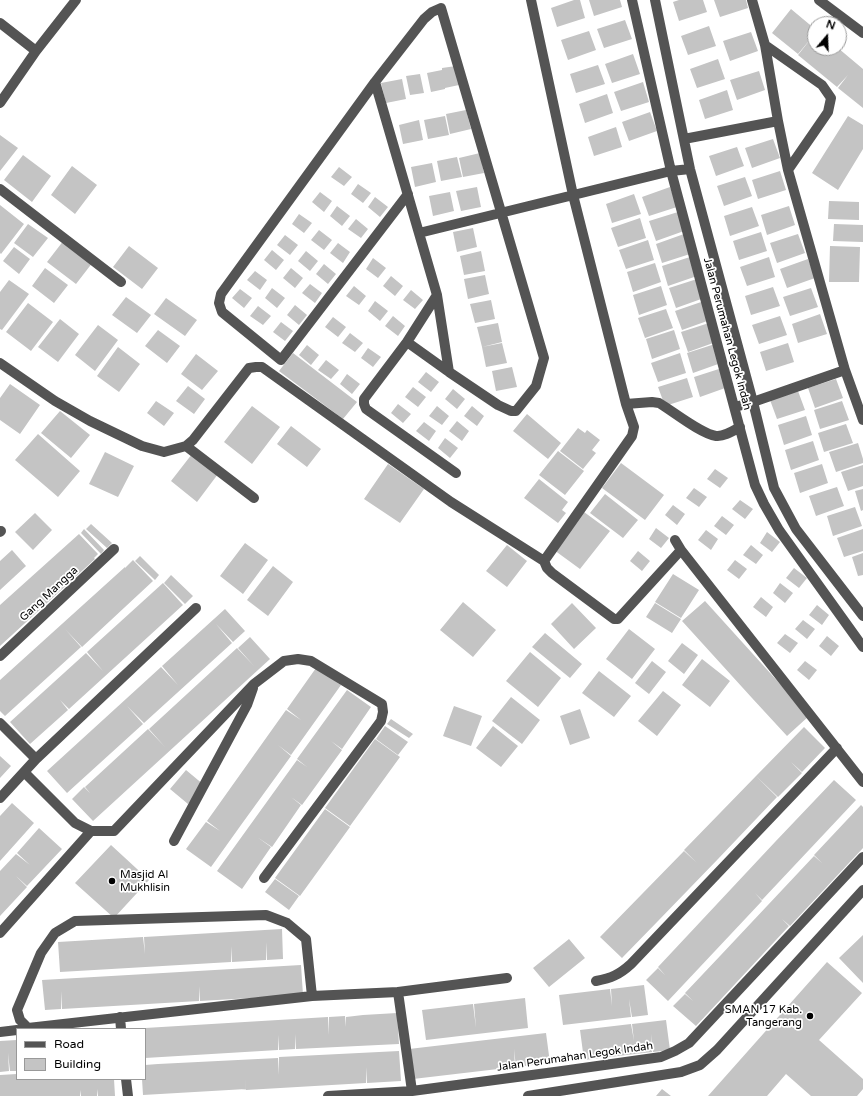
<!DOCTYPE html>
<style>
body{margin:0}
#map{position:relative;width:863px;height:1096px;overflow:hidden;background:#fff;font-family:"Varela Round",sans-serif}
canvas{display:block}
.legend{position:absolute;left:16px;top:1028px;width:130px;height:52px;box-sizing:border-box;background:#fff;border:1px solid #999;margin:0;padding:5px 7px;list-style:none;font-size:12px;color:#000}
.legend li{display:flex;align-items:center;gap:8px;height:20px}
.legend b{width:20px;border:1px solid #999}
.north{position:absolute;left:807px;top:16px;width:40px;height:40px;box-sizing:border-box;background:#fff;border:1px solid #999;border-radius:50%;rotate:19deg;font-size:11px;font-weight:700;line-height:16px;text-align:center;color:#000}
.north::after{content:'';display:block;margin:auto;width:14px;height:18px;background:#000;clip-path:polygon(50% 0,100% 100%,50% 72%,0 100%)}
</style>
<div id="map">
<canvas width="863" height="1096"></canvas>
<ul class="legend">
<li><b style="height:5px;background:#545454"></b>Road</li>
<li><b style="height:11px;background:#c4c4c4"></b>Building</li>
</ul>
<div class="north">N</div>
</div>
<script>
const ctx = document.querySelector('canvas').getContext('2d');
ctx.lineJoin = 'round';
function fillPath(path, color) { ctx.fillStyle = color; ctx.fill(path, 'evenodd'); }
function strokePath(path, color, width, dash) { ctx.strokeStyle = color; ctx.lineWidth = width; ctx.lineCap = dash ? 'butt' : 'round'; ctx.setLineDash(dash || []); ctx.stroke(path); }
function label(font, color, halo, rows, align = 'center') {
  ctx.font = font + ' "Varela Round",sans-serif'; ctx.lineWidth = 3.5; ctx.setLineDash([]); ctx.textBaseline = 'middle'; ctx.strokeStyle = halo; ctx.fillStyle = color; for (const [text, x, y, turn = 0] of rows) {
    ctx.save(); ctx.translate(x, y); ctx.rotate((+turn || 0) * Math.PI / 180); ctx.textAlign = isNaN(turn) ? turn : align; if (halo) ctx.strokeText(text, 0, 0); ctx.fillText(text, 0, 0); ctx.restore();
  }
}
const building = new Path2D(`
 M574,0H580L585,18L557,27L551,8Z
 M589,0H620L622,7L594,16Z
 M679,0H703L707,12L679,21L673,2Z
 M714,0H746L748,8L720,17Z
 M791,9L815,29V48H825L821,55L826,48H838L863,69V108L838,88L848,75L837,87L798,55L813,36L798,54L772,33Z
 M625,20L632,39L604,48L597,29Z
 M709,26L716,46L688,55L681,36Z
 M589,31L596,50L568,60L561,40Z
 M751,32L758,51L730,61L723,41Z
 M633,54L640,74L612,83L605,64Z
 M718,59L725,79L697,88L690,69Z
 M598,65L605,84L576,93L570,74Z
 M456,66L459,85L445,88V89L431,92L427,73L442,70V68Z
 M759,71L765,90L737,100L730,80Z
 M420,74L424,93L410,95L406,76Z
 M402,79L406,99L386,103L381,83Z
 M643,82L649,102L621,111L614,92Z
 M727,90L733,110L705,119L699,100Z
 M607,94L613,113L585,123L579,104Z
 M466,110L471,129L450,134L446,114Z
 M650,112L657,131L629,141L622,122Z
 M445,116L449,135L428,139L424,120Z
 M848,116L863,125V149L838,190L812,173Z
 M419,120L423,140L403,144L399,125Z
 M616,127L622,147L594,156L588,137Z
 M0,135L18,148L0,171Z
 M773,139L780,158L752,168L745,148Z
 M737,147L744,166L716,176L709,156Z
 M480,153L484,173L463,177L459,158Z
 M23,155L51,176L32,202L4,180Z
 M457,157L462,177L441,181L437,161Z
 M432,163L436,182L415,187L411,167Z
 M72,166L97,185L75,214L51,195Z
 M339,167L352,177L344,186L331,177Z
 M780,171L786,190L758,199L752,180Z
 M745,177L752,196L724,206L717,186Z
 M358,184L371,193L363,203L351,194Z
 M477,187L481,207L461,211L456,191Z
 M670,187L677,207L649,216L642,197Z
 M320,192L332,201L324,212L312,202Z
 M450,192L454,211L433,216L429,196Z
 M634,194L641,214L612,223L606,204Z
 M375,197L388,207L380,217L368,207Z
 M829,201L859,202V220L828,219Z
 M0,205L24,224L1,254L0,253Z
 M337,206L350,216L342,226L330,216Z
 M789,206L795,225L767,235L761,215Z
 M752,207L759,226L730,236L724,216Z
 M678,212L684,231L656,241L649,221Z
 M299,214L312,223L304,233L292,224Z
 M640,218L646,238L618,247L611,228Z
 M356,219L368,229L361,238L348,229Z
 M28,224L48,238L33,257L14,243Z
 M834,224L863,225V242L833,241Z
 M473,228L477,247L457,252L453,232Z
 M319,230L332,240L324,250L311,240Z
 M761,232L767,251L739,260L733,241Z
 M684,234L690,254L662,263L656,244Z
 M798,234L805,253L777,263L770,243Z
 M285,235L298,245L290,255L277,245Z
 M64,240L93,262L76,284L47,262Z
 M648,240L654,260L626,269L619,250Z
 M338,243L350,252L343,263L330,253Z
 M129,246L158,268L142,289L113,267Z
 M830,246L860,247L859,282H829Z
 M14,247L30,259L19,274L3,261Z
 M272,250L284,260L276,270L264,260Z
 M306,251L318,261L310,271L298,261Z
 M481,251L485,271L464,275L460,256Z
 M690,257L697,276L668,286L662,266Z
 M769,257L775,277L747,286L740,267Z
 M373,258L386,268L378,278L366,269Z
 M808,259L815,278L787,288L780,269Z
 M655,263L661,282L633,292L627,272Z
 M324,264L336,274L328,284L316,274Z
 M45,268L68,285L54,303L32,286Z
 M291,268L303,278L295,288L283,278Z
 M255,271L267,280L260,290L247,280Z
 M485,275L489,294L468,299L464,279Z
 M391,276L403,286L395,296L383,286Z
 M697,279L704,298L676,308L669,288Z
 M9,280L29,294L2,330L0,329V292Z
 M310,284L322,293L315,303L302,293Z
 M354,286L366,296L359,305L346,296Z
 M661,286L667,305L639,315L633,295Z
 M773,287L780,306L751,315L745,296Z
 M272,288L285,298L277,308L265,298Z
 M811,288L818,307L790,316L783,297Z
 M240,289L252,298L244,308L232,298Z
 M411,290L423,300L415,309L403,300Z
 M126,297L151,315L137,333L112,315Z
 M166,298L197,320L185,336L154,314Z
 M491,300L495,319L475,323L470,304Z
 M375,301L388,311L380,321L368,311Z
 M704,301L710,320L682,330L675,311Z
 M28,303L53,322L31,351L6,332Z
 M295,305L307,315L299,325L287,315Z
 M258,306L271,316L263,325L250,316Z
 M666,309L673,328L645,338L638,318Z
 M820,314L827,334L798,343L792,324Z
 M393,316L405,326L398,336L385,326Z
 M780,316L787,335L759,344L752,325Z
 M333,317L346,327L338,337L325,327Z
 M60,319L79,334L58,362L38,347Z
 M281,322L293,331L285,341L273,332Z
 M498,323L502,342L482,347L477,327Z
 M709,323L716,342L688,352L681,332Z
 M98,325L118,340L95,371L75,355Z
 M158,330L180,346L167,363L145,346Z
 M674,330L680,349L652,359L646,339Z
 M350,333L363,343L355,352L342,343Z
 M502,343L507,363L486,367L482,347Z
 M788,343L794,362L766,371L760,352Z
 M715,344L721,363L693,373L687,353Z
 M307,345L319,355L311,365L299,355Z
 M118,347L140,364L119,392L97,376Z
 M368,348L381,357L373,367L361,358Z
 M293,353L357,402L343,419L279,371Z
 M680,353L686,373L658,382L651,363Z
 M196,354L218,371L202,390L181,374Z
 M326,360L339,370L331,379L318,370Z
 M512,367L517,387L496,391L492,371Z
 M722,368L728,387L700,397L694,377Z
 M426,372L439,382L431,392L418,382Z
 M347,374L360,384L352,394L340,384Z
 M687,378L693,397L665,406L658,387Z
 M836,379L843,398L815,408L808,388Z
 M10,384L40,405L20,434L0,420V398Z
 M188,386L205,399L194,414L176,401Z
 M413,387L426,397L418,407L405,397Z
 M453,389L465,399L457,409L445,399Z
 M798,391L805,410L777,419L770,400Z
 M156,401L174,413L164,426L147,413Z
 M842,401L849,420L820,429L814,410Z
 M398,404L411,414L403,423L391,413Z
 M252,406L280,427L252,464L224,442Z
 M437,406L449,416L442,425L429,416Z
 M472,406L484,416L477,426L464,416Z
 M60,411L90,435L71,458L41,433Z
 M527,414L561,443L548,459L513,431Z
 M806,416L812,435L784,445L778,425Z
 M457,421L469,431L462,441L449,431Z
 M424,422L436,431L429,441L416,431Z
 M846,424L853,443L824,452L818,433Z
 M291,426L321,449L307,467L277,444Z
 M578,428L585,433L587,430L600,440L592,450L596,453L583,469L560,451Z
 M38,434L80,471L58,497L15,460Z
 M445,438L458,448L450,458L438,448Z
 M813,441L819,460L791,470L785,450Z
 M858,443L863,459V463L836,472L829,452Z
 M558,451L584,471L565,495L539,475Z
 M105,452L134,466L118,497L89,484Z
 M192,454L218,474L197,502L171,481Z
 M621,463L664,495L645,520L602,488Z
 M388,464L424,489L400,523L364,499Z
 M822,464L828,483L800,493L794,473Z
 M863,465V486L848,491L841,472Z
 M715,469L728,478L720,488L707,479Z
 M539,479L568,502L562,510L566,513L558,523L524,498Z
 M837,487L844,506L816,516L809,496Z
 M694,488L707,497L699,507L686,498Z
 M863,489V510L861,511L855,491Z
 M605,494L638,520L623,538L590,513Z
 M740,500L753,509L745,519L732,509Z
 M673,505L685,514L677,525L665,515Z
 M855,507L862,526L833,536L827,516Z
 M584,512L610,531L580,569L554,550Z
 M35,513L52,530L33,550L15,532Z
 M722,516L734,525L726,535L714,526Z
 M91,524L112,543L107,548L86,529Z
 M656,528L669,538L661,548L649,539Z
 M84,529L104,550L101,554L81,533Z
 M863,529V551L844,557L837,538Z
 M706,530L718,539L711,550L698,540Z
 M767,532L780,542L772,552L760,543Z
 M79,534L98,554L94,558L95,559L0,646V605Z
 M245,543L268,560L243,594L220,576Z
 M507,545L527,561L507,587L486,571Z
 M751,545L763,555L756,564L743,555Z
 M12,550L26,566L0,590V561Z
 M638,551L650,561L642,571L630,561Z
 M863,553V575L858,576L852,557Z
 M140,556L159,575L155,580L135,561Z
 M133,560L153,581L82,647L65,629L81,647L5,716L0,711V680L125,567V568Z
 M735,560L747,569L739,579L727,570Z
 M273,566L293,582L268,616L247,600Z
 M794,568L807,578L799,588L786,578Z
 M673,574L699,590L681,618L655,602Z
 M171,575L193,596L185,604L164,583Z
 M163,583L183,605L69,709L60,700L68,710L30,744L10,722L86,653L103,671L87,652Z
 M780,583L793,593L785,603L773,593Z
 M761,597L773,607L766,617L753,607Z
 M705,601L809,716L787,736L752,698L758,693L752,698L682,621Z
 M463,602L496,630L473,657L440,630Z
 M572,603L596,628L574,649L551,624Z
 M655,603L681,619L672,633L646,617Z
 M817,605L829,615L822,625L809,615Z
 M225,609L245,631L233,642L216,624L232,643L144,723L127,706L143,724L67,793L47,771L161,667L178,685L162,666Z
 M803,620L815,629L807,639L795,629Z
 M629,629L655,649L632,679L606,659Z
 M545,633L582,664L570,678L532,647Z
 M785,634L798,643L790,653L777,643Z
 M827,636L839,646L831,656L819,646Z
 M250,637L270,659L93,821L72,799L84,787L90,793L85,787L148,729L165,747L149,729L237,648L254,666L238,648Z
 M682,643L698,655L684,674L668,661Z
 M530,652L561,678L538,707L506,681Z
 M702,659L730,681L710,707L682,685Z
 M652,661L666,672L649,694L635,683Z
 M805,661L817,670L809,680L797,670Z
 M316,668L341,685L321,713L307,703L321,713L291,755L278,745L291,756L241,825L231,817L241,825L211,867L186,849L206,822L220,831L207,821L286,710L301,720L287,709Z
 M599,671L631,696L614,717L582,693Z
 M347,690L371,707L342,749L331,741L342,750L302,805L291,797L301,805L272,847L257,837L271,847L242,889L217,871L297,760L307,767L297,759Z
 M663,691L681,705L657,736L638,721Z
 M511,697L540,720L522,744L492,721Z
 M454,706L482,716L471,746L443,736Z
 M580,709L590,738L570,745L560,716Z
 M391,719L413,734L409,738L387,724Z
 M385,726L408,742L398,755L376,739Z
 M493,726L518,746L501,767L476,748Z
 M804,727L825,748L802,772L791,762L802,773L778,797L756,776Z
 M375,739L400,757L350,826L325,808Z
 M0,756L11,766L0,778Z
 M186,770L204,785L188,804L170,789Z
 M756,776L777,797L718,859L707,849L718,859L658,921L647,910L658,921L622,958L600,937L684,851L697,863L684,850Z
 M834,780L856,800L762,900L755,893L762,901L668,1001L646,980L658,968L665,975L658,967L775,842L792,858L775,842Z
 M12,803L34,823L0,861V816Z
 M861,805L863,807V848L790,926L782,919L789,926L696,1026L673,1006L685,994L693,1001L685,993L720,956L737,972L720,956L814,856L822,863L814,855Z
 M325,809L350,827L300,896L275,878Z
 M39,828L62,849L27,886L16,876L27,887L0,916V871L16,854L30,865L17,853Z
 M111,845L149,880L114,918L75,883Z
 M275,879L299,896L289,910L265,892Z
 M282,929L283,959L267,960L266,942V960L249,961V950V961L232,962L231,946V962L60,972L58,942L143,937L145,954L144,937Z
 M863,935V983L839,958Z
 M569,939L585,958L549,987L533,968Z
 M827,962L862,993L819,1040L863,1079V1089L857,1096H811L786,1074L767,1096H708Z
 M301,965L303,995L200,1001L199,986V1001L182,1002L181,987L182,1002L62,1009L61,991V1009L45,1010L42,980L94,977L95,995L94,977Z
 M644,985L648,1015L632,1017L629,999L631,1017L563,1025L559,995L610,989L612,1006L611,989Z
 M525,998L528,1028L426,1040L422,1010L473,1004L476,1028L474,1004Z
 M397,1013L399,1044L296,1049L295,1034V1049L279,1050L278,1035V1050L145,1058V1028L328,1017L329,1035V1017L345,1016L346,1027V1017L363,1015L364,1033L363,1015Z
 M666,1020L670,1050L653,1052L651,1034L652,1052L584,1060L580,1030L631,1024L634,1041L632,1024Z
 M546,1033L550,1063L516,1067L514,1049L515,1067L413,1079L409,1049L426,1047L428,1061L426,1047Z
 M17,1040V1071H10L8,1053L9,1071L0,1072V1041Z
 M399,1051L401,1081L367,1083L366,1067V1083L246,1090L245,1074L246,1089L143,1095L142,1079H145V1065L158,1064L159,1080L158,1064L278,1058L279,1075V1057Z
 M17,1074V1079H114L115,1096H98V1089L97,1096H81L80,1090V1096H0V1075Z
 M662,1089L671,1096H656Z`);
const minor = new Path2D(`
 M531,0L573,195L626,404L634,427L632,436L544,561
 M632,0L671,171L755,485L764,504L779,530L863,647
 M655,0L690,169L753,402L774,488L796,529L863,616
 M752,0L765,45L778,121L788,170L845,370L863,420
 M819,0L863,33
 M0,23L36,51
 M765,45L822,85L831,98L828,112L788,170
 M375,82L437,295L449,372
 M0,103L36,51L76,0
 M684,139L778,121
 M0,189L121,282
 M419,233L671,171L690,169
 M437,295L407,342L364,399V404L366,409L456,473
 M407,342L449,372L498,405L511,411H516L536,386L544,358L441,8L432,12L424,19L375,82L221,294L219,303L222,312L281,360L408,194
 M0,363L55,401L90,421L142,446L164,452L186,446L193,440L249,368L256,367H262L451,502L544,561L547,568L552,573L614,619H618L681,550
 M626,404L652,402L659,403C674,412 701,434 716,436C724,437 733,431 740,427
 M735,407L753,402L845,370
 M186,446L254,498
 M0,532L1,531
 M675,540L681,550L863,782
 M0,656L114,549
 M0,723L36,759
 M24,772L75,823L91,831H114L254,684L284,661L298,659L311,661L382,704L383,712L381,721L264,878
 M0,798L36,759L196,608
 M174,841L247,705L253,688
 M0,933L91,831
 M596,981C611,978 619,975 631,964L837,748
 M398,992L412,1091
 M312,996L306,939L287,923L266,915L75,921L55,933L41,953L17,1010L20,1020L28,1028L312,996L398,992L507,978
 M120,1017L121,1029
 M0,1032L17,1030
 M126,1079L128,1096
 M328,1096L412,1091L562,1071L661,1057L675,1051L689,1043L863,857
 M528,1096L681,1072L700,1065L717,1050L863,890`);
const markers = [
 [112,881,4,"#000"],
 [810,1016,4,"#000"]
];
const streetNames = [
 ["Jalan Perumahan Legok Indah",727,334,75],
 ["Gang Mangga",49,594,-43],
 ["Jalan Perumahan Legok Indah",575,1057,-8]
];
const poiNames = [
 ["Masjid Al",120,875],
 ["Mukhlisin",120,888],
 ["SMAN 17 Kab.",802,1010,"right"],
 ["Tangerang",802,1023,"right"]
];
fillPath(building, '#c4c4c4');
strokePath(minor, '#545454', 10);
for (const [x, y, r, color] of markers) { const dot = new Path2D(); dot.arc(x, y, r, 0, 2 * Math.PI); ctx.fillStyle = color; ctx.fill(dot); strokePath(dot, '#fff', 1.5); }
label('11px', '#000', '#fff', streetNames);
label('11px', '#000', '#fff', poiNames, 'left');
</script>
